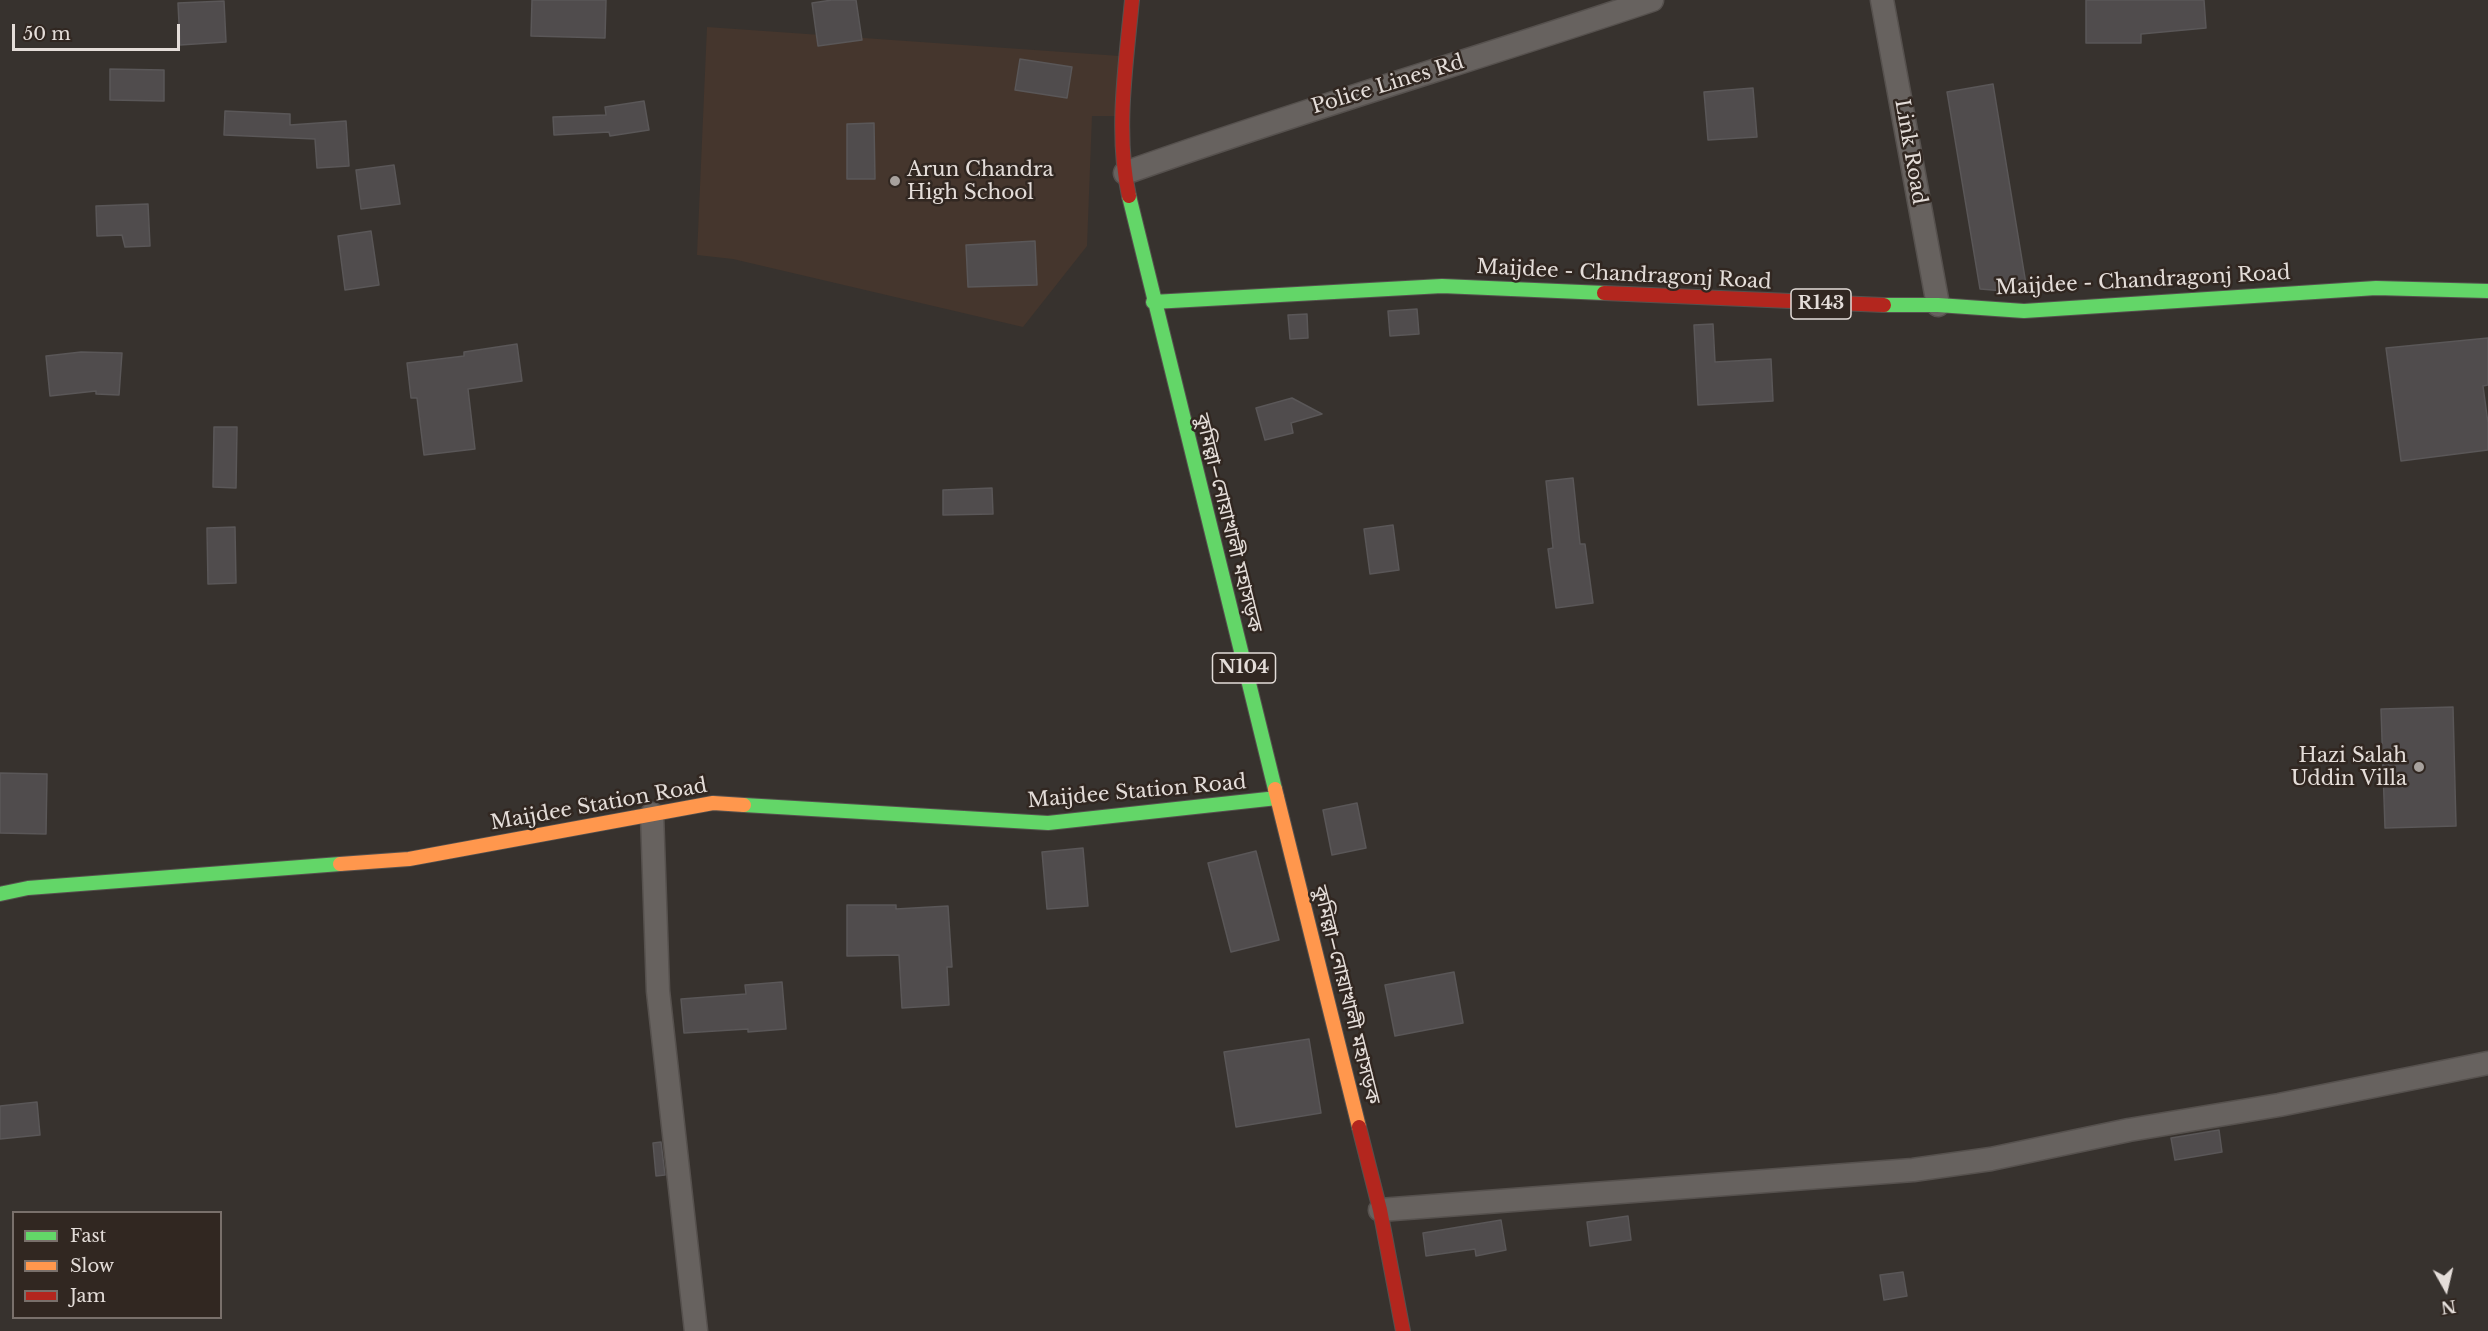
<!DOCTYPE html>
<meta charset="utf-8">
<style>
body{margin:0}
#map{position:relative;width:2488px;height:1331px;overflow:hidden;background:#37322e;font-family:"Libre Baskerville",serif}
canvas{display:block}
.legend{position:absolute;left:12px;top:1211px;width:210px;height:108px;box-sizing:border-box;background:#312721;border:2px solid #79706b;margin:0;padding:8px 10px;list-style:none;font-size:18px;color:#e4ddd9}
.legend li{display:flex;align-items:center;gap:12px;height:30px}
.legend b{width:30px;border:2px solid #79706b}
.north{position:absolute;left:2416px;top:1259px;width:60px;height:60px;-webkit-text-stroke:4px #312721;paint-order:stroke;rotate:172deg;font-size:16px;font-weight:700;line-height:24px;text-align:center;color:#e4ddd9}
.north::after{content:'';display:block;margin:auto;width:21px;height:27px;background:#e4ddd9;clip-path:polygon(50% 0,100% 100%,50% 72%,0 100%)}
.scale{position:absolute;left:12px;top:24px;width:168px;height:27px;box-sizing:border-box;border:3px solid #e4ddd9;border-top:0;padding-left:8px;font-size:18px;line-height:21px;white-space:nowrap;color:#e4ddd9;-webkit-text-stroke:4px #312721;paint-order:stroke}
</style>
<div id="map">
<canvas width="2488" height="1331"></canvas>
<ul class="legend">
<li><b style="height:8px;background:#63d668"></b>Fast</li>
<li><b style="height:8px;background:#ff974d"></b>Slow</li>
<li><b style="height:8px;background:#b3261e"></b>Jam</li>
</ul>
<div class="north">N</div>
<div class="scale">50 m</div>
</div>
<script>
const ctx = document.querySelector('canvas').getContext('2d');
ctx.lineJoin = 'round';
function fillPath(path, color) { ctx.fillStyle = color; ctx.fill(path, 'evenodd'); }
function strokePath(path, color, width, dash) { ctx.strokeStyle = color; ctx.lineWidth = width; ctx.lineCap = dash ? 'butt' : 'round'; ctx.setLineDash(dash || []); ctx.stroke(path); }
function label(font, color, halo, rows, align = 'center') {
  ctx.font = font + ' "Libre Baskerville","Noto Sans Bengali",serif'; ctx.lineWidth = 5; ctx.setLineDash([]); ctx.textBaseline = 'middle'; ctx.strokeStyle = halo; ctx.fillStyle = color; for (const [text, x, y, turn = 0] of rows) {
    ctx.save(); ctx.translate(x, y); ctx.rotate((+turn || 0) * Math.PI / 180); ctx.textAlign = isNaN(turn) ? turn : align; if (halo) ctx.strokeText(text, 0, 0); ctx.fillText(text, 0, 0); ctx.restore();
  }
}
const built = new Path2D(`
 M707,27L1120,56V116H1092L1087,246L1023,327L733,259L697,255Z`);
const building = new Path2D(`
 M532,0H606L605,38L531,36Z
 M832,0H856L862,40L818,46L812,3Z
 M2086,0H2204L2206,28L2141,34V43H2086Z
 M224,1L226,42L180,45L178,3Z
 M1020,59L1072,67L1067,98L1015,90Z
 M110,69L164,70V101L110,100Z
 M1993,84L2027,290L2017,292L1980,289L1947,92Z
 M1753,88L1757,137L1708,140L1704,92Z
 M644,101L649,130L610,136L609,132L554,135L553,117L606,115L605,107Z
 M225,111L290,114V125L346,121L349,166L317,168L315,139L224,135Z
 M874,123L875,179H847V124Z
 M394,165L400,204L361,209L356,170Z
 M148,204L150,246L125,247L122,235L97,236L96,206Z
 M371,231L379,285L345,290L338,236Z
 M1035,241L1037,285L968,287L966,245Z
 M1417,309L1419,334L1390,336L1388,311Z
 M1307,314L1308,338L1290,339L1288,315Z
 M1713,324L1715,362L1771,359L1773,401L1698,405L1694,325Z
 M2488,338V385L2483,386L2488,423V450L2401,461L2386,348Z
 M517,344L522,381L468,389L475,449L424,455L417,398H411L407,363L464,356V352Z
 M81,352L122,353L119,395L96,394V391L50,396L46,356Z
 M1292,398L1322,414L1291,423L1293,433L1265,440L1256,408Z
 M214,427H237L236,488L213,487Z
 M1573,478L1580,544H1585L1593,603L1556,608L1548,549L1553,548L1546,481Z
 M992,488L993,514L943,515V490Z
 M1393,525L1399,570L1370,574L1364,529Z
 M235,527L236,583L208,584L207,528Z
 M2453,707L2456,826L2385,828L2381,709Z
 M0,773L47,774L46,834L0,833Z
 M1357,803L1366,848L1332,855L1323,810Z
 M1083,848L1088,906L1047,909L1042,852Z
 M1256,851L1279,940L1231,952L1208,863Z
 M847,905H896V909L948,906L952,967H947L949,1005L902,1008L899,955L847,956Z
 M1454,972L1463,1023L1395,1036L1385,985Z
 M782,982L786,1029L748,1032V1029L684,1033L681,999L746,994L745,985Z
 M1309,1039L1321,1113L1236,1127L1224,1052Z
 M37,1102L40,1135L0,1139V1106Z
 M2219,1130L2222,1152L2175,1160L2171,1138Z
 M661,1142L665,1175L656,1176L653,1143Z
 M1628,1216L1631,1240L1590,1246L1587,1222Z
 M1501,1220L1506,1250L1476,1256L1475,1249L1426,1256L1423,1233Z
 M1903,1272L1907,1296L1884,1300L1880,1275Z`);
const street = new Path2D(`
 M1882,0L1938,305
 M1125,173C1299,111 1477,59 1652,0
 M652,814L658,991L696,1331
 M1380,1210L1913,1170L1991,1159L2129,1130L2279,1105L2488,1063`);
const fast = new Path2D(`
 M1129,196L1275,789
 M1153,302L1442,286L1604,293
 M1884,305H1938L2024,311L2376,288L2488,291
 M744,805L1048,823L1277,798
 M0,894L28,888L340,864`);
const slow = new Path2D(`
 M1275,789L1359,1127
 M340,864L409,859L713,803L744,805`);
const jam = new Path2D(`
 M1129,196C1115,133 1126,64 1132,0
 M1604,293L1884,305
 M1359,1127L1380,1210L1403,1331`);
const markers = [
 [895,181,6,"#a7a19d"],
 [2419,767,6,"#a7a19d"]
];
const shields = [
 [1821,304,60],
 [1244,668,63]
];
const shieldNames = [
 ["R143",1821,304],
 ["N104",1244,668]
];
const streetNames = [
 ["Police Lines Rd",1388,85,-17],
 ["Link Road",1910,152,80],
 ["Maijdee - Chandragonj Road",1624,275,3],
 ["Maijdee - Chandragonj Road",2143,281,-3],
 ["কুমিল্লা–নোয়াখালী মহাসড়ক",1228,523,76],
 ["Maijdee Station Road",1137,792,-5],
 ["Maijdee Station Road",599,805,-10],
 ["কুমিল্লা–নোয়াখালী মহাসড়ক",1346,995,76]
];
const poiNames = [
 ["Arun Chandra",907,170],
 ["High School",907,193],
 ["Hazi Salah",2407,756,"right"],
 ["Uddin Villa",2407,779,"right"]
];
fillPath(built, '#45362d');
fillPath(building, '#504c4d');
strokePath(building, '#5a5758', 1.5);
strokePath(street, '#56514e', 25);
strokePath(fast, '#56514e', 16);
strokePath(slow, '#56514e', 16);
strokePath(jam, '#56514e', 16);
strokePath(street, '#67625f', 22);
strokePath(fast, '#63d668', 14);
strokePath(slow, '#ff974d', 14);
strokePath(jam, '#b3261e', 14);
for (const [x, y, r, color] of markers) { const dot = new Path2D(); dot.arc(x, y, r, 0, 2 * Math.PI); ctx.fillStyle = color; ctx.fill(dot); strokePath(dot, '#312721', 2); }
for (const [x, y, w] of shields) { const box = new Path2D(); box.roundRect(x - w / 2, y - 15, w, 30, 4.5); ctx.fillStyle = '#312721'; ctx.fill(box); strokePath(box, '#e4ddd9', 1.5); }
label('bold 18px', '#e4ddd9', null, shieldNames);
label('20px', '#e4ddd9', '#312721', streetNames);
label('20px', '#e4ddd9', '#312721', poiNames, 'left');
</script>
